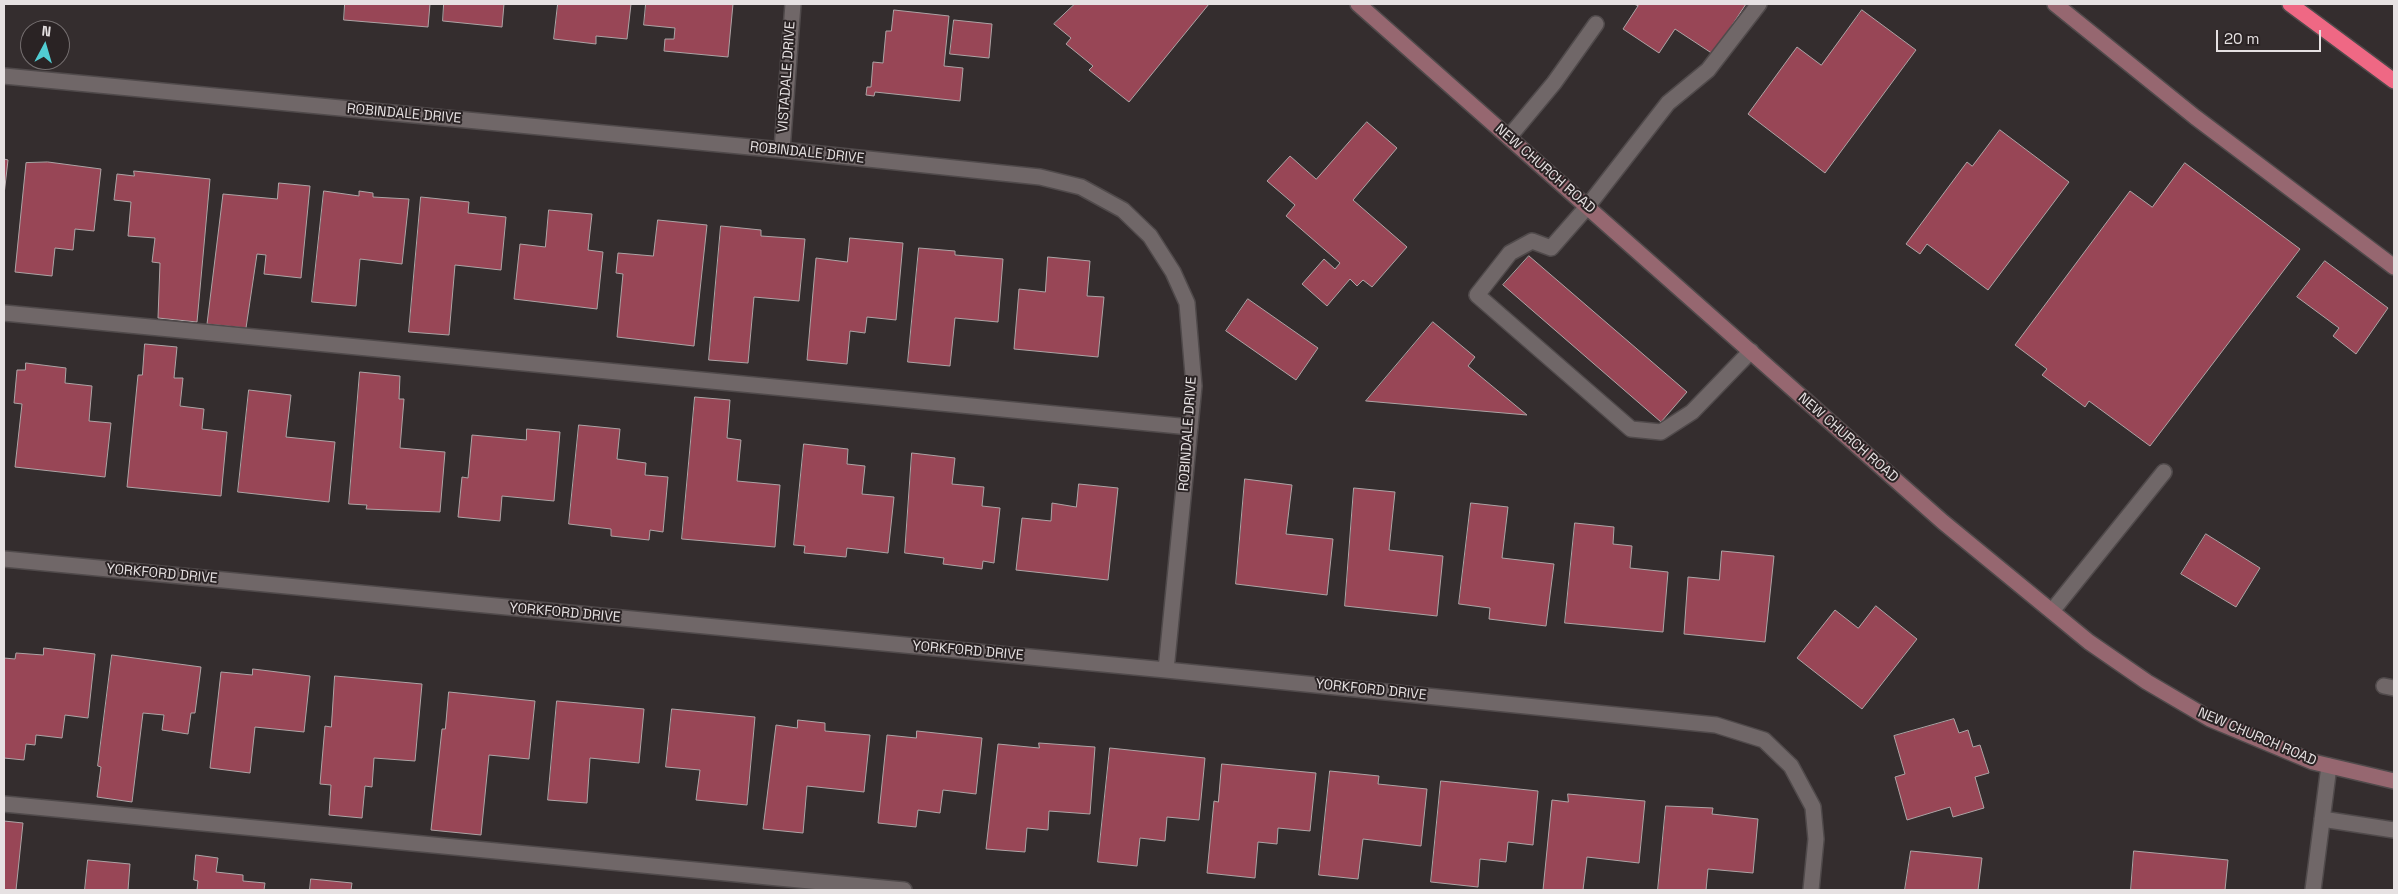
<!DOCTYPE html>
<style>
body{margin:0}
#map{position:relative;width:2398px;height:894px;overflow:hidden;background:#342d2e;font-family:"Space Grotesk",sans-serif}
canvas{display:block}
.frame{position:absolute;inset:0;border:5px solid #e6e1e2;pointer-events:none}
.north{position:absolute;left:20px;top:20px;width:50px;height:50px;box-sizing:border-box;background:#2a2324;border:1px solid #756f70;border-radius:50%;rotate:6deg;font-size:14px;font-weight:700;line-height:20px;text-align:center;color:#e6e1e2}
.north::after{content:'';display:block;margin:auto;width:18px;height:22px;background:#51ccd2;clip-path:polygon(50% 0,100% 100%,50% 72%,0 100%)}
.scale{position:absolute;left:2216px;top:30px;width:105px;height:22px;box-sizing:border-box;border:2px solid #e6e1e2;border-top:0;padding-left:6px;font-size:15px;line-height:18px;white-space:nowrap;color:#e6e1e2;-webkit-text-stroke:4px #2a2324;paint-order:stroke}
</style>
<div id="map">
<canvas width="2398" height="894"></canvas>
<div class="frame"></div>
<div class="north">N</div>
<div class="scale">20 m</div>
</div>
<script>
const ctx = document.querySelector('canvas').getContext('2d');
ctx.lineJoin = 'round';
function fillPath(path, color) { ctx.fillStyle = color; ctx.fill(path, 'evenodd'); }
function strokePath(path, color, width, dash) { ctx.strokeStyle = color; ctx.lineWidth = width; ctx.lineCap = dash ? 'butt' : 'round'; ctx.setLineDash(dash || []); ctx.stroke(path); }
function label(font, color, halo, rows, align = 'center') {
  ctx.font = font + ' "Space Grotesk",sans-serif'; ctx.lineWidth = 4; ctx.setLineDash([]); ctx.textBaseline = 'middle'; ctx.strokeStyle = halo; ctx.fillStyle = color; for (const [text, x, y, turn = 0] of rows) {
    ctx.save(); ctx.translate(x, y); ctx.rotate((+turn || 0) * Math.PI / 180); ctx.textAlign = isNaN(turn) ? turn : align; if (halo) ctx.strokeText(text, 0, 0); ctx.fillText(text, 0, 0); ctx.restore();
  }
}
const building = new Path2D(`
 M345,4H430L428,27L344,20Z
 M444,4H504L502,27L443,21Z
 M558,4H631L627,39L596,36V44L554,39Z
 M646,4H733L728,57L664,51L665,39H674L675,28L644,25Z
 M1075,4H1209L1129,102L1089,70L1093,66L1066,44L1071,38L1054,24Z
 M1634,4H1746L1713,54L1675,29L1659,53L1623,29L1638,6Z
 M894,10L949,16L944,66L963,68L960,101L875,92L874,96L866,95L867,87H871L873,62L883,63L886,31H891Z
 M1862,10L1916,50L1825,173L1748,114L1797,47L1821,65Z
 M954,20L992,24L989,58L950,54Z
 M1367,122L1397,148L1353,200L1407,247L1372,287L1363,280L1357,286L1350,279L1327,306L1302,284L1324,259L1335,269L1340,263L1286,216L1295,205L1267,181L1290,156L1316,179Z
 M2000,130L2069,182L1988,290L1927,244L1920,254L1906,244L1967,162L1972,166Z
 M4,159L8,160L4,195Z
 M48,162L101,169L94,231L75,229L73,250L55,248L52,276L15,272L26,163Z
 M2185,163L2300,249L2150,446L2089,401L2085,407L2042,375L2047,369L2015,345L2130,191L2152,207Z
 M134,171L210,179L197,322L158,318L160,263L152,262L155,238L128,236L131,202L114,200L117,174L134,176Z
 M279,183L310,186L301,278L264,274L266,255L257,254L246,328L207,324L223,194L277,199Z
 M324,191L359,196V191L373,193V197L409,199L402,264L360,259L356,306L312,302Z
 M421,197L469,202L468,213L506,217L501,270L455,265L449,335L409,332Z
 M549,210L592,214L588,250L603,252L597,309L514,299L520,244L545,247Z
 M658,220L707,225L694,346L617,337L623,274L616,273L618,253L653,256Z
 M721,226L761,230V236L805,239L799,301L754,297L748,363L709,360Z
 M850,238L903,243L896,320L867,317L865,333L850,331L847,364L807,360L816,258L847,262Z
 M919,248L955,251V255L1003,259L998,322L955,318L950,366L908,362Z
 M1529,256L1687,392L1661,422L1503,285Z
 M1048,257L1090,261L1087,296L1104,297L1098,357L1014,349L1019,289L1045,292Z
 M2325,261L2388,308L2356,354L2333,336L2339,328L2297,297Z
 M1248,299L1318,348L1296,380L1226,331Z
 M1433,322L1475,357L1468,366L1527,415L1366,401Z
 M145,344L177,347L174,378H183L180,406L204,409L202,429L227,432L221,496L127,487L138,375H142Z
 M26,363L66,368L65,383L92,386L89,421L111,423L105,477L15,467L22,404L14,403L17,370H25Z
 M360,372L400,376L399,399H404L400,448L445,452L440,512L366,509L367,505L349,504Z
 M249,390L291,395L286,437L335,442L329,502L238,492Z
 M695,397L730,400L727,438L741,440L737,481L780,485L775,547L682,539Z
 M579,425L620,429L617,459L646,463L645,475L668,477L663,532L650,530L649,540L611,536V529L569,524Z
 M527,429L560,432L554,501L502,496L500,521L458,517L462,477L468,478L472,435L526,440Z
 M804,444L848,449L847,464L865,466L862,494L894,497L888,553L847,548L846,557L804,553L805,546L794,545Z
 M912,453L955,458L952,484L984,487L982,506L1000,508L994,563L983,561L982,569L943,564L944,558L905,553Z
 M1245,479L1292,485L1286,534L1333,539L1327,595L1236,584Z
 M1079,484L1118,488L1108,580L1016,570L1022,518L1051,521L1052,503L1076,507Z
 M1354,488L1395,492L1389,550L1443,556L1437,616L1345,606Z
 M1471,503L1508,507L1502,558L1554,564L1546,626L1489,619L1490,608L1459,604Z
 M1575,523L1614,527L1613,544L1632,546L1630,568L1668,572L1663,632L1565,623Z
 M2206,534L2260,568L2236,607L2181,574Z
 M1722,551L1774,556L1765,642L1684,634L1688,577L1719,580Z
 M1876,606L1917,639L1862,709L1797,658L1835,610L1858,628Z
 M44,648L95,654L88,718L65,715L62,738L36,735L35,745L26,744L24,760L4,758V658L15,659L16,653L43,655Z
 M112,655L201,667L195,713H191L188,734L162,730L164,715L143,713L132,802L97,797L101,767L98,766Z
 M253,669L310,676L304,732L255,727L250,773L210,768L221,672L252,675Z
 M335,676L422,684L415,761L374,758L372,787L365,786L362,818L329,815L331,785L320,784L325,726L331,727Z
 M449,692L535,701L529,759L489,755L481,835L431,830L442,729H445Z
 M557,701L644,709L639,763L590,758L587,803L548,800Z
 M672,709L755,717L747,805L696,800L700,770L666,767Z
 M1954,719L1959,733L1968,730L1973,747L1980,745L1989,773L1975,777L1984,808L1953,817L1950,807L1907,820L1895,777L1905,774L1894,736Z
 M798,720L825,723V731L870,735L864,792L807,786L803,833L763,829L776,725L797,728Z
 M917,731L982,738L976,794L943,790L940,813L918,810L916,827L878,823L887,735L916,738Z
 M1039,743L1095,747L1090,814L1049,811L1048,830L1027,828L1025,852L986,849L998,744L1039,748Z
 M1110,748L1205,758L1199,820L1167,817L1165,841L1140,838L1137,866L1098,862Z
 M1222,764L1316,773L1310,831L1278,828L1277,844L1258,842L1255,878L1207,873L1214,801L1218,802Z
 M1330,771L1379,776L1378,784L1427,789L1421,846L1363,839L1358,879L1319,875Z
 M1441,781L1538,791L1533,845L1508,842L1506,862L1480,859L1478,887L1431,882Z
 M1568,794L1645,801L1639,863L1587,857L1583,890H1543L1552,800L1568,802Z
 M1666,806L1713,808L1712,814L1758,819L1753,873L1708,869L1706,890H1658Z
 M4,821L23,823L16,890H4Z
 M1911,851L1982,858L1978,890H1905Z
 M2134,851L2228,860L2225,890H2131Z
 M196,855L218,858L216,872L243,875V881L265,883L264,890H197L198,881L194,880Z
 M88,860L130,864L128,890H85Z
 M311,879L352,883L351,890H310Z`);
const lane = new Path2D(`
 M1509,137L1554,83L1596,24
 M4,313L1190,427
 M1751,351L1692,412L1661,432L1631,429L1477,295L1510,253L1532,241L1551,248L1587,207L1668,103L1708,70L1759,4
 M2052,611L2164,472
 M2384,686L2394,688
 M4,804L904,890
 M2322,819L2394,830
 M2313,890L2329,766`);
const street = new Path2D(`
 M4,76L782,150L1040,177L1081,187L1123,210L1150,236L1173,272L1187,303L1194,386L1166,670
 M782,150L793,4
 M4,559L1166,670L1716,725L1764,740L1791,766L1813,807L1816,839L1811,890`);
const secondary = new Path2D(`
 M1358,4L1943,522L2089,642L2147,682L2210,719L2313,762L2394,781
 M2055,4L2195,117L2394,267`);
const highway = new Path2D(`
 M2290,4L2394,81`);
const streetNames = [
 ["VISTADALE DRIVE",787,77,-86],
 ["ROBINDALE DRIVE",404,114,5],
 ["ROBINDALE DRIVE",807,153,6],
 ["NEW CHURCH ROAD",1545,169,41],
 ["ROBINDALE DRIVE",1188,434,-86],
 ["NEW CHURCH ROAD",1848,438,41],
 ["YORKFORD DRIVE",162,574,5],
 ["YORKFORD DRIVE",565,613,5],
 ["YORKFORD DRIVE",968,651,5],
 ["YORKFORD DRIVE",1371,690,6],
 ["NEW CHURCH ROAD",2257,737,23]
];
fillPath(building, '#984656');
strokePath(building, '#ada4a5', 1);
strokePath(lane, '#504a4b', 18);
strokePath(street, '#504a4b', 18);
strokePath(secondary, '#504a4b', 18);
strokePath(highway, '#504a4b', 18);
strokePath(lane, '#706768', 15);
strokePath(street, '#706768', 15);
strokePath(secondary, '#966770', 15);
strokePath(highway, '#ef6884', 15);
label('14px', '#e6e1e2', '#2a2324', streetNames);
</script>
